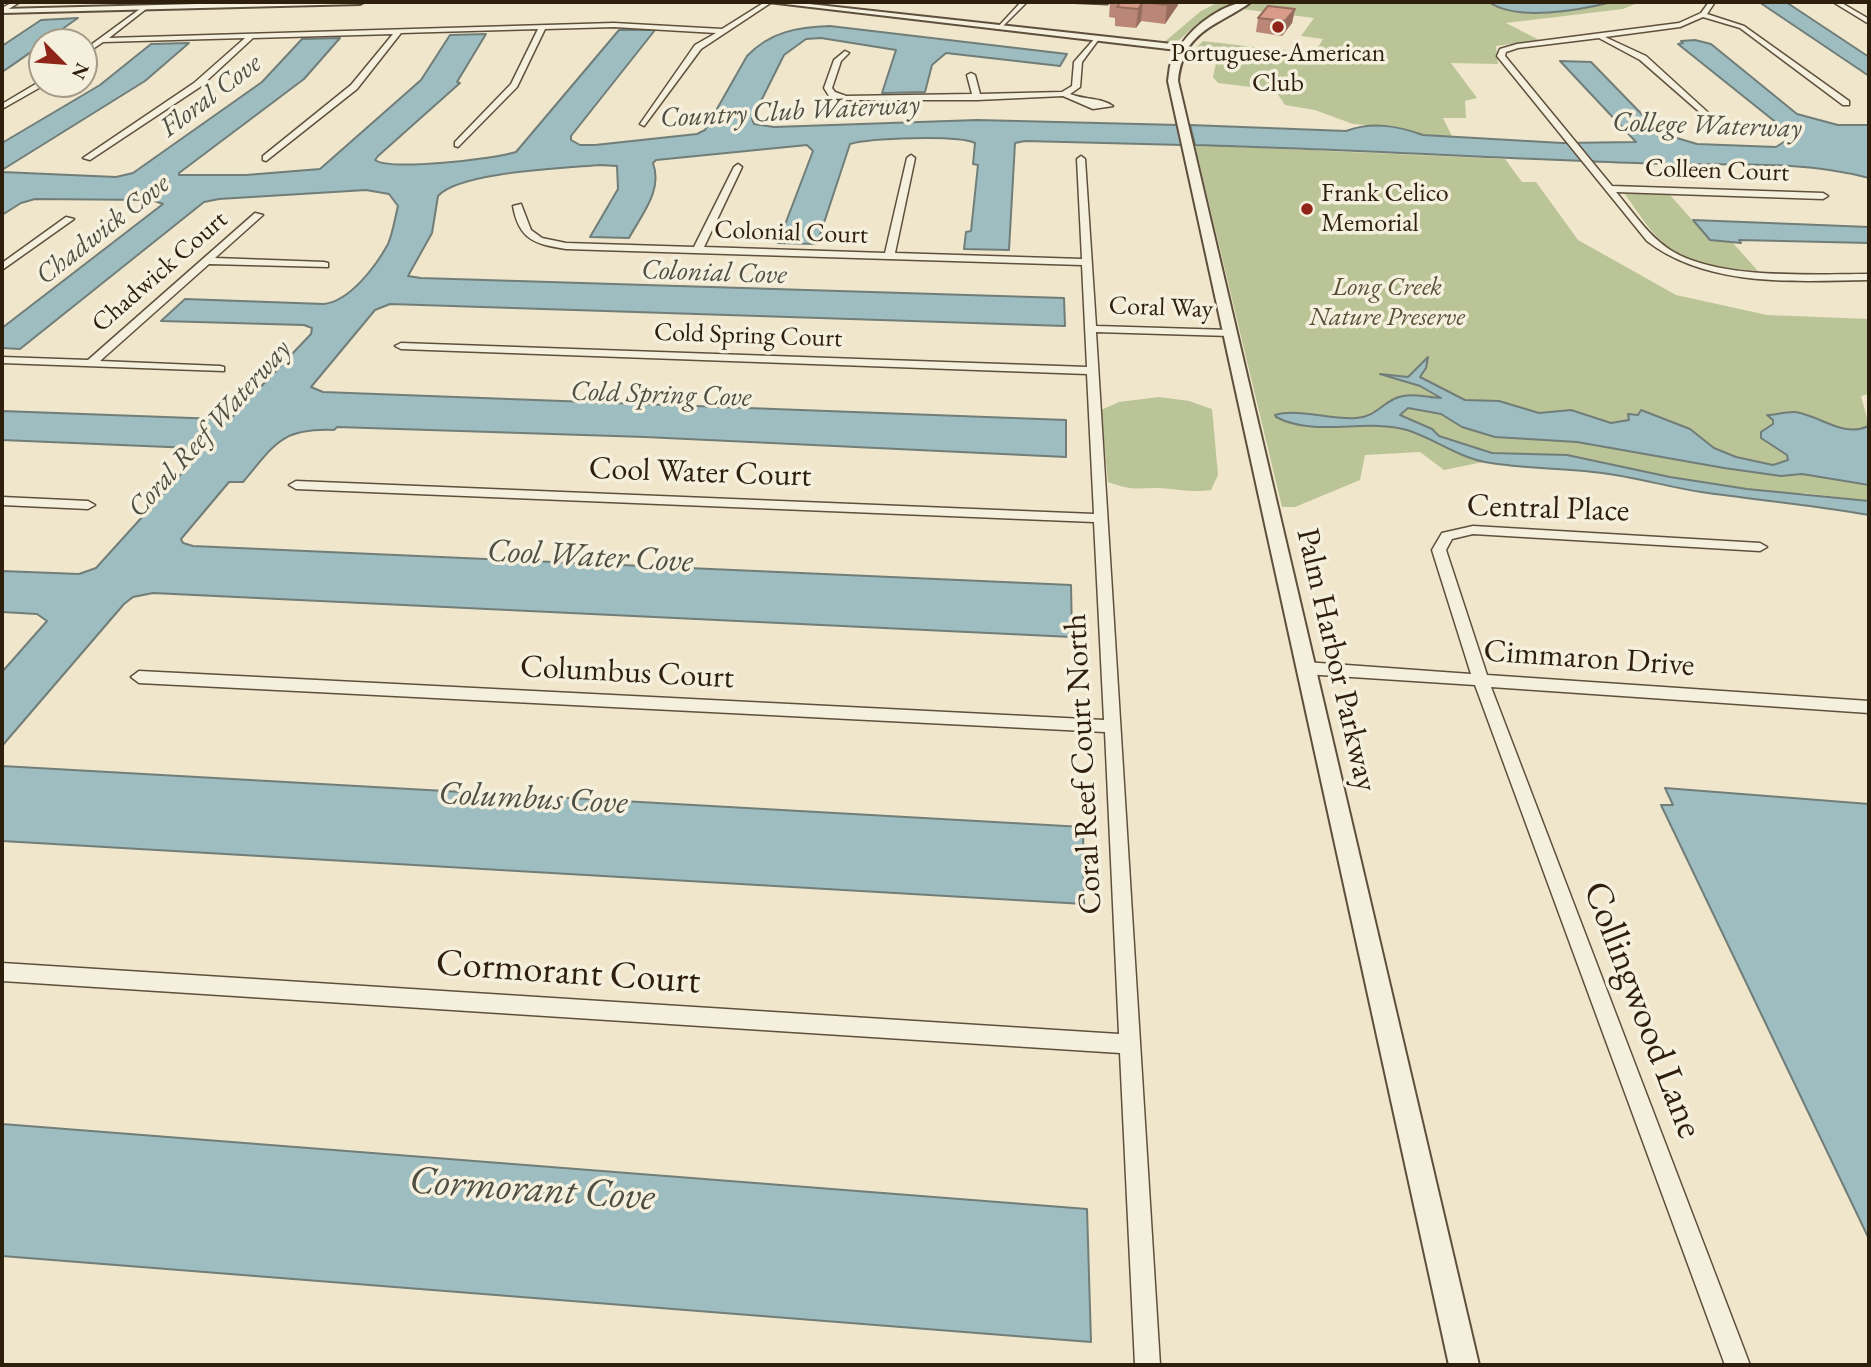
<!DOCTYPE html>
<style>
body{margin:0}
#map{position:relative;width:1871px;height:1367px;overflow:hidden;background:#efe6cb;font-family:"EB Garamond",serif}
canvas{display:block}
.frame{position:absolute;inset:0;border:4px solid #2e1e0c;pointer-events:none}
.north{position:absolute;left:28px;top:28px;width:70px;height:70px;box-sizing:border-box;background:#f5efdd;border:2px solid #a59b89;border-radius:50%;rotate:115deg;font-size:19px;font-weight:700;line-height:28px;text-align:center;color:#2e1e0c}
.north::after{content:'';display:block;margin:auto;width:24px;height:32px;background:#8f2418;clip-path:polygon(50% 0,100% 100%,50% 72%,0 100%)}
</style>
<div id="map">
<canvas width="1871" height="1367"></canvas>
<div class="frame"></div>
<div class="north">N</div>
</div>
<script>
const ctx = document.querySelector('canvas').getContext('2d');
ctx.lineJoin = 'round';
function fillPath(path, color) { ctx.fillStyle = color; ctx.fill(path, 'evenodd'); }
function strokePath(path, color, width, dash) { ctx.strokeStyle = color; ctx.lineWidth = width; ctx.lineCap = dash ? 'butt' : 'round'; ctx.setLineDash(dash || []); ctx.stroke(path); }
function label(font, color, halo, rows, align = 'center') {
  ctx.font = font + ' "EB Garamond",serif'; ctx.lineWidth = 7; ctx.setLineDash([]); ctx.textBaseline = 'middle'; ctx.strokeStyle = halo; ctx.fillStyle = color; for (const [text, x, y, turn = 0] of rows) {
    ctx.save(); ctx.translate(x, y); ctx.rotate((+turn || 0) * Math.PI / 180); ctx.textAlign = isNaN(turn) ? turn : align; if (halo) ctx.strokeText(text, 0, 0); ctx.fillText(text, 0, 0); ctx.restore();
  }
}
const green = new Path2D(`
 M1219,2H1242L1198,23L1176,43L1162,44L1201,11Z
 M1258,2H1640L1623,9L1506,23L1539,40L1496,46L1498,64L1451,63L1477,98L1465,101L1466,118H1443L1452,136L1423,135L1403,128L1353,124L1315,110L1285,105L1275,90L1218,83L1213,77L1218,54L1197,47L1203,41L1314,54L1323,39L1301,36L1314,18L1242,9Z
 M1195,145L1505,159L1522,182H1536L1578,240L1676,295L1767,315L1869,319V394L1861,396L1869,426C1843,437 1818,418 1792,412L1800,474L1869,485V501L1804,493L1770,502L1604,473L1483,462L1444,470L1420,452L1365,455L1360,480L1295,507H1282Z
 M1624,193L1670,195L1710,240L1732,242L1758,271C1730,268 1692,266 1669,248C1651,235 1637,210 1624,193Z
 M1159,397L1189,401L1212,409L1218,475L1211,490C1192,493 1177,489 1159,488C1135,488 1133,491 1108,482L1101,410L1119,402Z`);
const water = new Path2D(`
 M1489,2H1612C1580,10 1517,22 1489,2Z
 M1759,2H1786L1869,57V76Z
 M78,18C46,40 31,53 2,72V46L41,20Z
 M830,26L1067,54L1060,66L946,53L932,65L925,92L882,93L896,50L821,38L806,39L784,55L752,119L754,124L774,127L977,120L1179,125L1183,145L1025,141L1015,143L1009,250L964,249L966,232L971,231L978,165L973,164L975,143C957,135 870,138 850,144L817,244L778,243L813,151L807,145L656,160L653,163C663,190 642,214 629,238L590,237L618,189L617,166L600,165C565,168 459,172 438,196L432,233L408,276L421,278L1064,298L1065,326L390,304L375,310L311,387L323,392L1066,420V457L645,437L337,427L334,430C281,428 275,444 243,482H229L181,539L183,543L193,546L1071,585L1072,637L153,593L133,597L124,604L2,746V672L47,621L37,614L2,612V571L79,574L96,568L200,453L192,448L2,440V411L219,419L233,416L311,334L312,328L304,325L161,321L185,299L324,304C350,301 376,266 388,244C393,232 395,218 398,206L389,194L366,190L219,199L204,202L20,349L2,348V328L163,204L152,200L35,199L21,203L2,215V172L116,177L133,173L262,82L302,39L340,38L304,79L179,173V175H246L320,169L421,80L450,35L486,34L457,82L460,83L378,156L375,160C390,171 495,159 516,152L619,30H655L571,136V140L580,145H595L697,134L705,130L747,56C770,32 797,27 830,26Z
 M1695,40L1711,44L1797,114L1838,125H1869V178C1797,158 1712,167 1636,163C1489,158 1342,149 1195,145L1190,125L1346,131C1372,121 1398,126 1423,135L1562,143L1636,142L1560,61L1591,62L1660,133L1697,144L1776,147L1793,136L1678,44L1683,43L1681,41Z
 M189,43L145,81L2,170V143L100,85L151,44Z
 M1693,220L1869,227V243L1739,240L1741,243L1710,240Z
 M1428,357L1426,368L1420,377L1465,400L1499,401L1539,413L1571,410L1611,423L1629,420L1628,414L1638,415L1641,410L1690,429L1714,448L1736,457L1773,465L1788,460L1787,455L1761,438V432L1773,424V420L1767,415C1776,415 1787,411 1795,412C1822,416 1842,438 1869,426V485L1802,474L1781,476L1724,468L1577,442L1495,437L1462,427L1441,414L1408,408L1400,415L1432,429L1439,436L1492,453L1567,455L1670,477L1747,489L1869,501V515C1813,505 1757,500 1701,492C1668,487 1635,477 1602,473C1563,468 1523,469 1485,462C1458,457 1433,438 1407,430C1364,418 1316,438 1276,417L1275,415C1298,408 1331,420 1356,418C1378,417 1384,399 1403,396C1416,393 1429,398 1441,398L1420,386L1380,374L1408,377Z
 M2,766L1083,827L1084,904L2,841Z
 M1665,788L1869,804V1239L1661,805H1673Z
 M2,1124L1087,1209L1091,1342L2,1256Z`);
const minor = new Path2D(`
 M13,2H20L2,13V8Z
 M765,2H772L701,49L644,126L640,124L695,45L716,33L614,27L545,29L517,87L458,147L455,146V142L511,84L538,29L401,33L357,89L266,161L263,160V156L351,85L393,34L253,38L200,87L90,160L83,158L194,83L245,38L103,42L84,55V50L144,6L146,9L109,38L614,23L722,29Z
 M1021,2H1027L1000,29H996Z
 M1063,2H1110L1107,4Z
 M1709,2H1715L1707,14L1744,26L1849,101V105H1843L1740,28L1703,17L1680,27L1605,37L1646,56L1714,118L1711,122L1640,60L1599,38L1518,48L1506,52L1505,56L1612,186L1823,193L1828,196L1823,199L1616,192C1633,212 1649,237 1672,251C1720,280 1813,274 1869,274V280C1796,281 1708,288 1647,241L1497,56L1500,49L1517,44L1679,23L1701,13Z
 M1833,2H1840L1869,19V24Z
 M1096,37L1099,39L1082,62L1080,87L1070,94C1084,100 1100,97 1113,106L1093,109L1063,96L977,100H846L829,96L824,88L834,60L845,51L849,53L841,61L832,88L835,92L846,96L972,94L967,75L971,73L975,75L980,94L1062,92L1072,86L1074,62Z
 M39,82L46,84L2,109V104Z
 M911,155L915,158L895,253L1082,259L1077,159L1081,156L1085,159L1096,326L1230,330L1235,333L1230,336L1096,332L1160,1365H1135L1120,1053L2,981V963L1119,1034L1105,732L139,683L131,677L139,671L1104,720L1094,522L296,489L289,485L296,481L1094,514L1087,374L401,349L395,346L401,343L1087,367L1082,265L566,249C535,244 519,240 513,206L521,204L531,230L542,238L566,243L694,247L734,167L738,164L742,167L704,247L885,253L907,158Z
 M255,213L263,215L215,258L324,262L328,263V267L209,264L100,361L220,366L224,367V371L2,363V357L88,360Z
 M66,217L74,219L2,270V263Z
 M2,497L88,501L95,505L88,509L2,505Z
 M1473,526L1760,543L1767,547L1760,551L1473,534L1452,539L1446,550L1487,675L1869,701V713L1491,687L1750,1365H1725L1475,685L1305,674L1297,668L1305,662L1471,674L1432,550L1442,533Z`);
const tertiary = new Path2D(`
 M275,2H364L360,4L2,13V9Z
 M768,2H791L1181,45C1194,25 1226,1 1251,2C1216,27 1183,30 1178,81L1479,1365H1449L1168,81L1170,66L1177,50Z`);
const wall = new Path2D(`
 M1110,2H1178V5L1165,24L1141,21L1136,28L1115,26V18L1109,17Z
 M1295,9L1292,23L1282,36L1256,32L1258,18Z`);
const shadedWall = new Path2D(`
 M1143,2L1141,21L1136,28L1138,9Z
 M1169,2H1178V5L1165,24L1167,5Z
 M1295,9L1292,23L1282,36L1285,21Z`);
const building = new Path2D(`
 M1121,2H1169L1167,5L1143,2L1138,9L1117,7Z
 M1268,6L1295,9L1285,21L1258,18Z`);
const markers = [
 [1278,27,7,"#8f2418"],
 [1307,209,7,"#8f2418"]
];
const farPoinames = [
 ["Portuguese-American",1278,54],
 ["Club",1278,84],
 ["Frank Celico",1321,194,"left"],
 ["Memorial",1321,224,"left"]
];
const farStreetnames = [
 ["Colleen Court",1717,171,2],
 ["Colonial Court",791,233,2],
 ["Chadwick Court",160,272,-41],
 ["Coral Way",1161,308,2],
 ["Cold Spring Court",748,336,2]
];
const farParknames = [
 ["Long Creek",1387,288],
 ["Nature Preserve",1387,318]
];
const farWaternames = [
 ["Floral Cove",211,96,-37],
 ["Country Club Waterway",790,112,-3],
 ["College Waterway",1707,126,2],
 ["Chadwick Cove",103,230,-38],
 ["Colonial Cove",714,273,2],
 ["Cold Spring Cove",661,395,2],
 ["Coral Reef Waterway",210,429,-48]
];
const streetNames = [
 ["Cool Water Court",700,473,2],
 ["Central Place",1548,509,2],
 ["Cimmaron Drive",1589,659,4],
 ["Palm Harbor Parkway",1336,660,77],
 ["Columbus Court",627,673,3],
 ["Coral Reef Court North",1084,764,-93]
];
const waterNames = [
 ["Cool Water Cove",590,557,3],
 ["Columbus Cove",533,799,3]
];
const nearStreetnames = [
 ["Cormorant Court",568,973,4],
 ["Collingwood Lane",1642,1010,69]
];
const nearWaternames = [
 ["Cormorant Cove",532,1190,4]
];
fillPath(green, '#bbc496');
fillPath(water, '#9dbdc0');
strokePath(water, '#717d78', 2);
strokePath(minor, '#5e503c', 3);
strokePath(tertiary, '#5e503c', 4);
fillPath(minor, '#f5efdd');
fillPath(tertiary, '#f5efdd');
fillPath(wall, '#ba8675');
fillPath(shadedWall, '#976d5f');
fillPath(building, '#d89c88');
strokePath(building, '#976d5f', 2);
for (const [x, y, r, color] of markers) { const dot = new Path2D(); dot.arc(x, y, r, 0, 2 * Math.PI); ctx.fillStyle = color; ctx.fill(dot); strokePath(dot, '#f5efdd', 2.5); }
label('26px', '#2e1e0c', '#f5efdd', farPoinames);
label('26px', '#2e1e0c', '#f5efdd', farStreetnames);
label('italic 26px', '#585035', '#f5efdd', farParknames);
label('italic 28px', '#4f4e42', '#f5efdd', farWaternames);
label('32px', '#2e1e0c', '#f5efdd', streetNames);
label('italic 33px', '#4f4e42', '#f5efdd', waterNames);
label('38px', '#2e1e0c', '#f5efdd', nearStreetnames);
label('italic 40px', '#4f4e42', '#f5efdd', nearWaternames);
</script>
